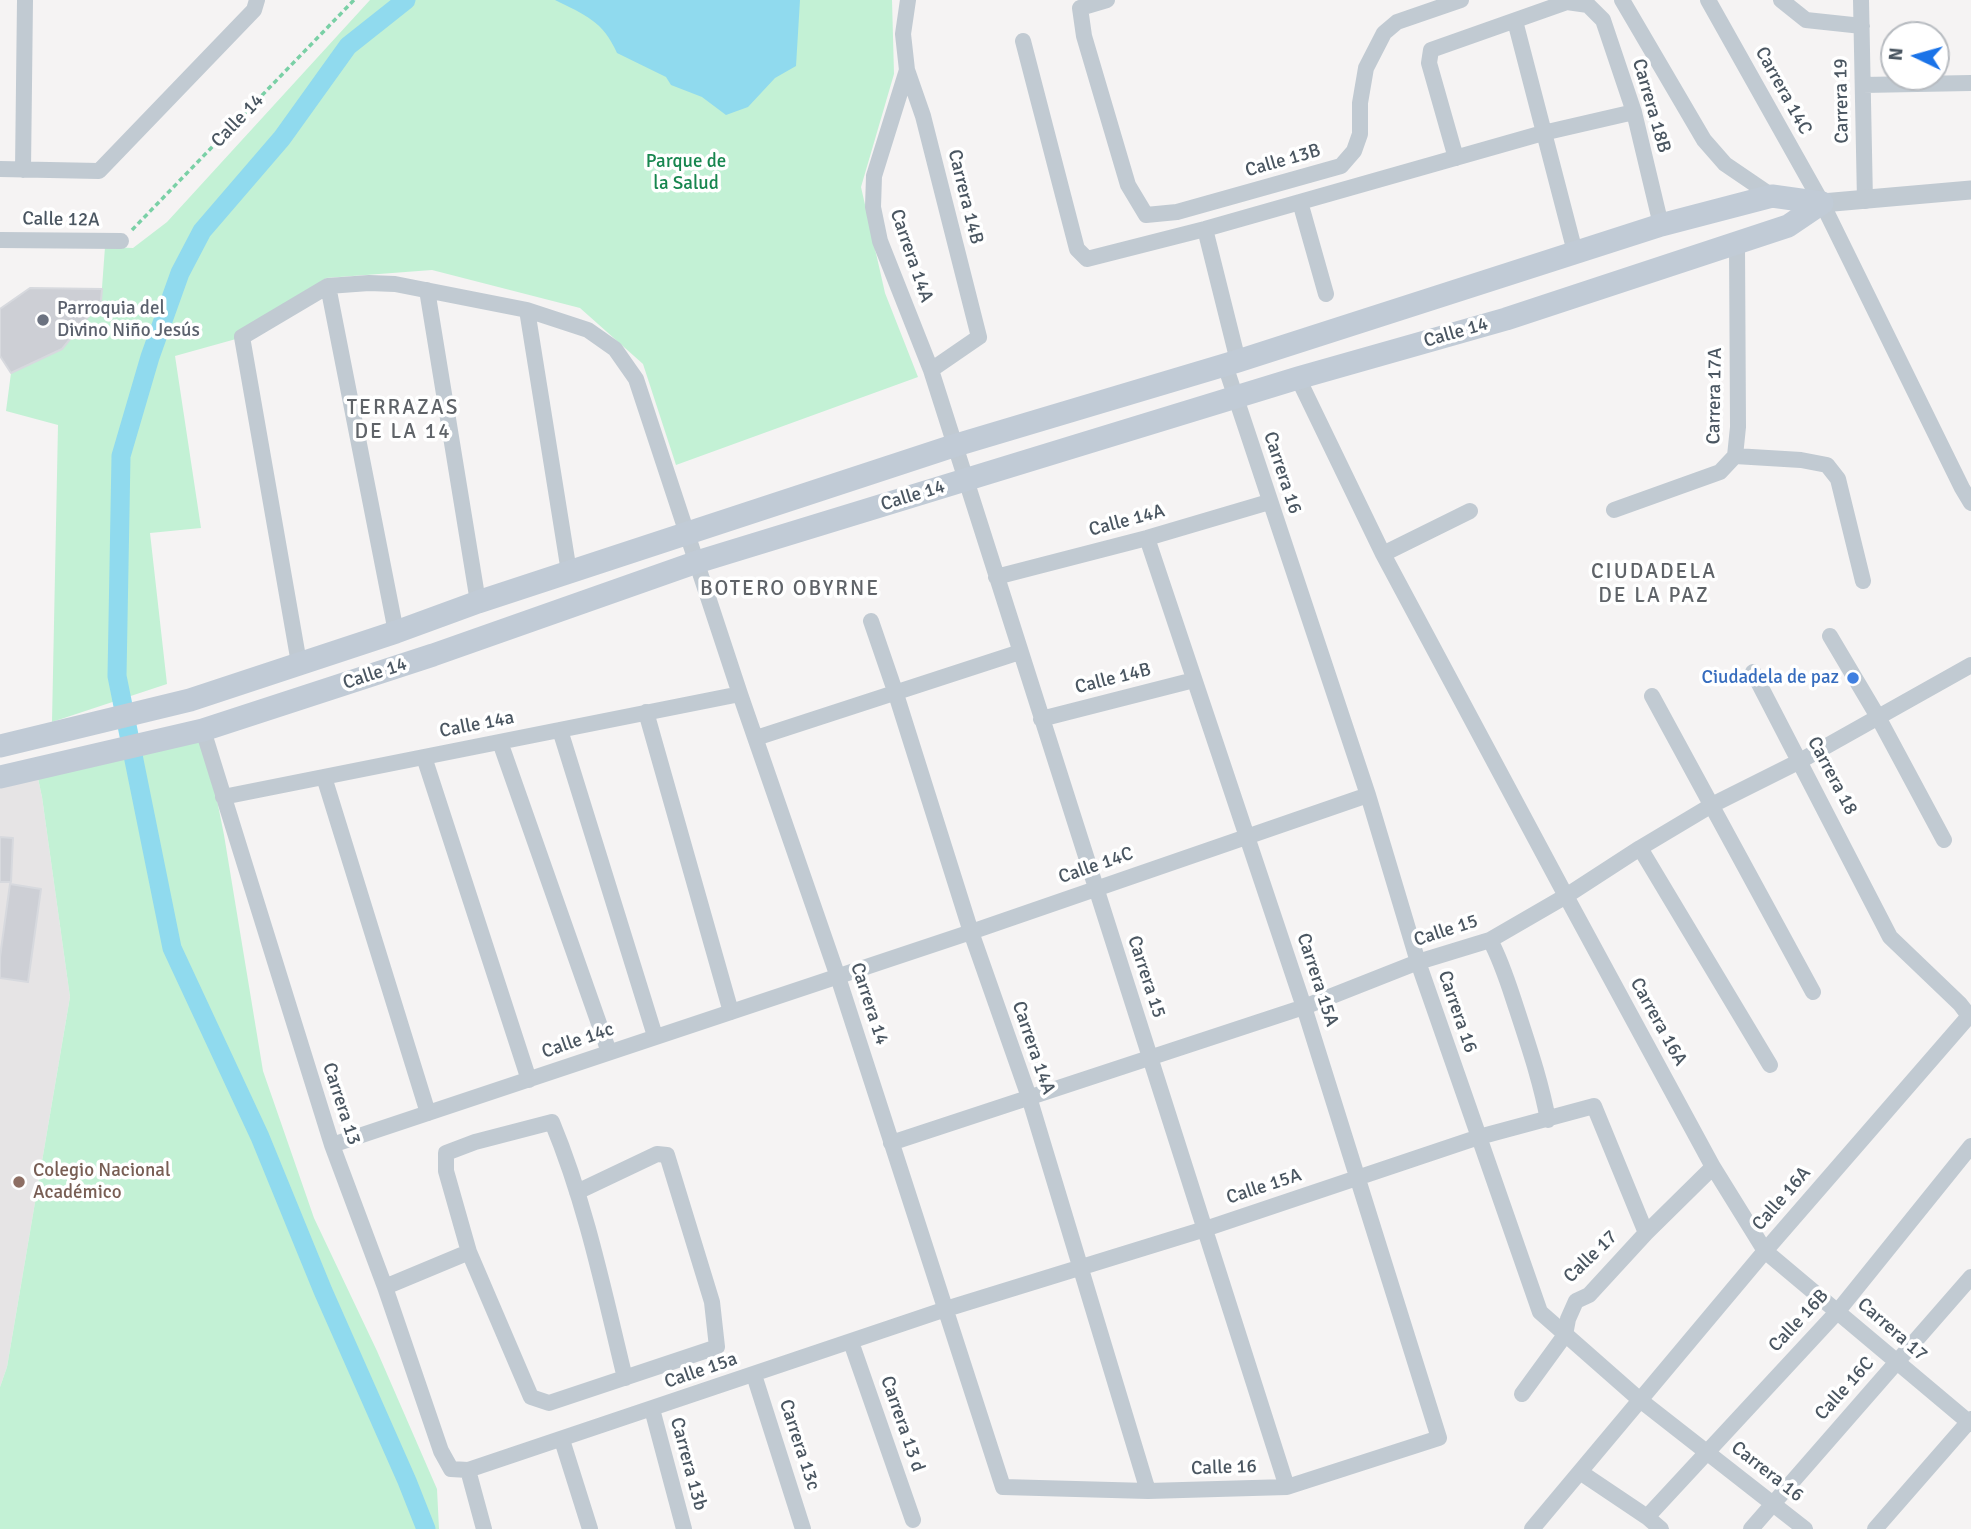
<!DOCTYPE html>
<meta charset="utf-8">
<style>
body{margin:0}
#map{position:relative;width:1971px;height:1529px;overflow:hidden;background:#f5f3f3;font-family:Signika,sans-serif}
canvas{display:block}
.north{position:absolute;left:1880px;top:21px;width:70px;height:70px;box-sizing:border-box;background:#fff;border:2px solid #b7bbc0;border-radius:50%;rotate:275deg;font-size:19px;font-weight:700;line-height:28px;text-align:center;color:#4a5661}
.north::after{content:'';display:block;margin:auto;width:24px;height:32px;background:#1a73e8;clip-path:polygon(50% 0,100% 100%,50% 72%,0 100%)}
</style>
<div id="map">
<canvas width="1971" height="1529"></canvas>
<div class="north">N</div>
</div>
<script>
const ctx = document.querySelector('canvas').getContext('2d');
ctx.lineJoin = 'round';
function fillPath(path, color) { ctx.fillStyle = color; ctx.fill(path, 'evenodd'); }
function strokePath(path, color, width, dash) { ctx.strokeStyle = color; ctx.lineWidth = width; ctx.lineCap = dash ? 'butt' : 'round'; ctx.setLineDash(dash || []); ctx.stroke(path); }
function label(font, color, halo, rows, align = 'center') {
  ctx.font = font + ' Signika,sans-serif'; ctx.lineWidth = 7; ctx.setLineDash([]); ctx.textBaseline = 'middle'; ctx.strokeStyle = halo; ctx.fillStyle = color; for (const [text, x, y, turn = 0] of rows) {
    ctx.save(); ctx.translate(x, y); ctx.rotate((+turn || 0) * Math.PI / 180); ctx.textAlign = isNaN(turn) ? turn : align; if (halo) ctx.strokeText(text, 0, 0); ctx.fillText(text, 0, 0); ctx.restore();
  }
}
const education = new Path2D(`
 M36,769L42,797L70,997L7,1367L0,1387V777Z`);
const green = new Path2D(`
 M370,0H892L894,74L861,187L885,293L918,377L676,465L643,364L580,308L432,270L326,278L236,339L175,356L201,528L150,533L167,684L52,722L58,425L6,411L11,373L62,349L101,301L105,247L133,248L167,222Z
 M203,730L224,835L263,1071L314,1218L377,1351L437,1489L439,1529H0V1387L7,1367L70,997L42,797L36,769Z`);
const water = new Path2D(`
 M555,0H800L796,66L775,78L748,107L726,115L702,97L671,85L666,77L617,53C603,21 585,15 555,0Z`);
const canal = new Path2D(`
 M406,0L348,46L282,138L202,231L180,273L150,357L121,456L117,676L172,948L260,1137L323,1291L407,1481L426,1529`);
const building = new Path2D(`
 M30,288L102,289L101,301L62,349L11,373L0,356V309Z
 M0,837L13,838L11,882H0Z
 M10,884L41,889L28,982L0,978V957Z`);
const path = new Path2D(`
 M132,230L354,0`);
const minor = new Path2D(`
 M908,0L903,34L907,70L874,176L873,207L880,241L931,370L1287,1487
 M1107,0L1080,8L1084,36L1128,185L1146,215L1177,212L1341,166L1354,151L1360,134V103L1366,68L1384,33L1397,22L1461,0
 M1622,0L1704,140L1725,164L1772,196
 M1708,0L1822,203L1962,488L1971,503
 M1781,0L1806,20L1862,26
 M1861,0L1865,201
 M1515,21L1575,252
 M1023,41L1077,249L1087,259L1205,229L1543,133L1634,112
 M907,70L923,116L979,337L931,370
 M1863,85L1971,83
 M1456,158L1429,63L1431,50L1567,2L1588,5L1603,20L1634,112L1661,225
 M0,169L99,171L254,10L257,0
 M23,170L25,0
 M1300,202L1326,294
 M1205,229L1238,361
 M0,240L121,241
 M328,286L396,632
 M427,290L478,602
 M527,310L569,572
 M1225,365L1368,795L1418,962L1540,1312L1640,1400L1805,1529
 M1298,378L1383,554L1566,896L1713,1167L1765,1251L1971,1424
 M1735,456L1801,460L1827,465L1838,479L1863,581
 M1614,510L1720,472L1735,456L1738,427L1737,245
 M1383,554L1470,511
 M996,577L1147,538L1269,502
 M871,621L895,691L971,932L1029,1097L1148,1491
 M1830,636L1878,717L1944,840
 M299,663L242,337L328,286L369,283L395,284L527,310L588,330L615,349L636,379L740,694L838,977L1003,1487L1148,1491L1287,1487L1439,1438L1304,1007L1147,538
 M1652,696L1813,992
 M646,712L731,1012
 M1041,719L1194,680
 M203,730L332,1145L385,1287L441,1451L451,1469L468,1470L946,1309L1205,1229L1479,1137L1594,1106L1646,1233
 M560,730L655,1036
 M756,738L1020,652
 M500,742L609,1052
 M424,757L529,1080
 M324,777L428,1113
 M223,797L740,694
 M1640,848L1770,1065
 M1490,940C1502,962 1509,986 1517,1010C1529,1047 1541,1082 1548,1120
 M891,1143L1304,1007L1418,962L1490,940L1566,896L1640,848L1712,805L1800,761L1971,665
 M332,1145L971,932L1368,795
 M469,1252L446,1171V1153L475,1142L552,1122C586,1204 604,1292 625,1378
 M385,1287L469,1252L531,1397L549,1403L717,1347L712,1302L667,1155L657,1154L577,1192
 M851,1342L913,1520
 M754,1375L803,1529
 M1522,1394L1565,1335L1568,1319L1576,1301L1589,1295L1646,1233L1713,1167
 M652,1409L684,1529
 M562,1440L590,1529
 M468,1470L484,1529
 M1580,1472L1647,1517L1661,1529
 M1647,1517L1838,1311L1971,1146
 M1532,1529L1765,1251L1969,1016L1960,1004L1890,937L1753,672
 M1751,1529L1971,1277
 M1875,1529L1971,1419`);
const tertiary = new Path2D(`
 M1822,203L1971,190`);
const secondary = new Path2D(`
 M0,746L190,700L396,632L478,602L953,446L1238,361L1661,225L1772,196L1822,203
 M0,777L203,730L433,655L697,562L1298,378L1506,319L1788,226L1822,203`);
const markers = [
 [43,320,7,"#6b7280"],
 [1853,678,7,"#3f7fe0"],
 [19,1182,7,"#8d6e63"]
];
const streetNames = [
 ["Carrera 14C",1783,91,61],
 ["Carrera 19",1842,101,-91],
 ["Carrera 18B",1651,106,74],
 ["Calle 14",238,121,-46],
 ["Calle 13B",1283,161,-16],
 ["Carrera 14B",965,197,76],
 ["Calle 12A",61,220,1],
 ["Carrera 14A",911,256,71],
 ["Calle 14",1456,333,-16],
 ["Carrera 17A",1715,396,-89],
 ["Carrera 16",1282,473,72],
 ["Calle 14",913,496,-17],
 ["Calle 14A",1127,521,-15],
 ["Calle 14",375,674,-18],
 ["Calle 14B",1113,679,-14],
 ["Calle 14a",477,725,-11],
 ["Carrera 18",1832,776,62],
 ["Calle 14C",1096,866,-19],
 ["Calle 15",1446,931,-18],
 ["Carrera 15",1146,977,72],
 ["Carrera 15A",1317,980,72],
 ["Carrera 14",869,1004,72],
 ["Carrera 16",1457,1012,71],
 ["Carrera 16A",1658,1022,61],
 ["Calle 14c",578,1041,-19],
 ["Carrera 14A",1033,1048,71],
 ["Carrera 13",341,1104,72],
 ["Calle 15A",1264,1187,-18],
 ["Calle 16A",1782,1199,-49],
 ["Calle 17",1591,1257,-44],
 ["Calle 16B",1799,1321,-47],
 ["Carrera 17",1892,1330,41],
 ["Calle 15a",701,1371,-19],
 ["Calle 16C",1845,1389,-48],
 ["Carrera 13 d",902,1424,71],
 ["Carrera 13c",799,1445,72],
 ["Carrera 13b",688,1464,75],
 ["Calle 16",1224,1468,-2],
 ["Carrera 16",1767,1472,38]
];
const parkNames = [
 ["Parque de",686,162],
 ["la Salud",686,184]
];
const worshipNames = [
 ["Parroquia del",57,309],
 ["Divino Niño Jesús",57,331]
];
const shopNames = [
 ["Ciudadela de paz",1839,678]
];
const educationNames = [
 ["Colegio Nacional",33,1171],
 ["Académico",33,1193]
];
const neighbourhoodNames = [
 ["TERRAZAS",403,408],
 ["DE LA 14",403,432],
 ["CIUDADELA",1654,572],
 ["DE LA PAZ",1654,596],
 ["BOTERO OBYRNE",790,589]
];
fillPath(education, '#e6e4e5');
fillPath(green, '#c3f1d5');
fillPath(water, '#90daee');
strokePath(canal, '#90daee', 19);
fillPath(building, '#cdcfd5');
strokePath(building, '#d7d9de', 2);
strokePath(path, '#7ad0a6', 3.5, [5, 3.5]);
strokePath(minor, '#c1cad2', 16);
strokePath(tertiary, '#c1cad2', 19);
strokePath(secondary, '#c1cbd6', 23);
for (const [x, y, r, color] of markers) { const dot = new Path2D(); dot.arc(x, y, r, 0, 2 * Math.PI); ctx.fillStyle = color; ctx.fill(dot); strokePath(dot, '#fff', 2.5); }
label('19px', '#4a5661', '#fff', streetNames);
label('19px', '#17864f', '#fff', parkNames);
label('19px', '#5b616d', '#fff', worshipNames, 'left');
label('19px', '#366cbe', '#fff', shopNames, 'right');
label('19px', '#785e54', '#fff', educationNames, 'left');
ctx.letterSpacing = '2px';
label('21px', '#5f6368', '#fff', neighbourhoodNames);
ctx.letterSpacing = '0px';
</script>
